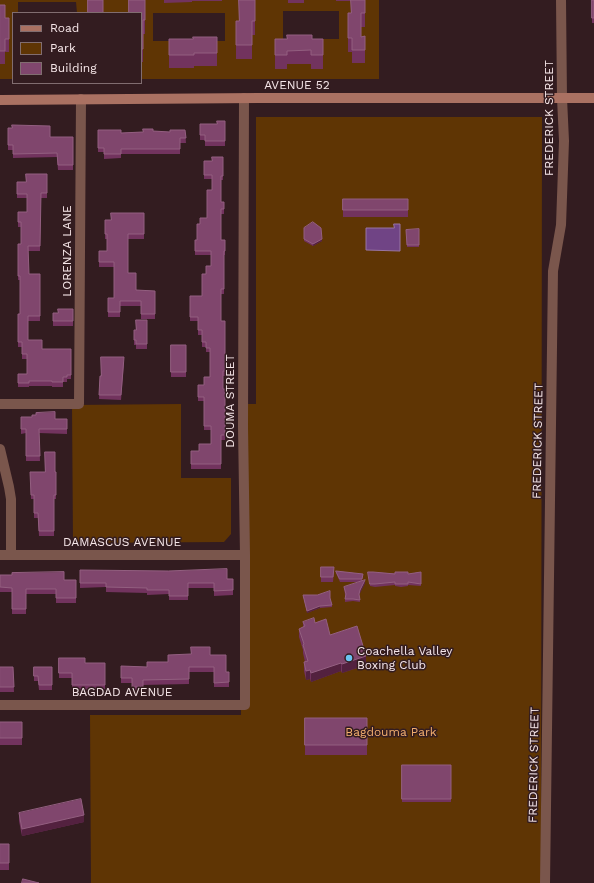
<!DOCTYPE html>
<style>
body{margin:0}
#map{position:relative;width:594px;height:883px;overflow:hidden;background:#331c20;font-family:"Work Sans",sans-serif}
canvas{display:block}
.legend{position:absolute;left:12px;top:12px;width:130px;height:72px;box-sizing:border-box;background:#331c20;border:1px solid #816d70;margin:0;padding:5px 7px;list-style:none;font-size:12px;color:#f6e6e8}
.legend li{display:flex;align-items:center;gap:8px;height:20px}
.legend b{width:20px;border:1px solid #816d70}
</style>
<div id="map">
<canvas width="594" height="883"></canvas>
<ul class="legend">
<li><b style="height:5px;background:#aa7162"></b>Road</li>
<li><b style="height:11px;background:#5f3504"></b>Park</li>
<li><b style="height:11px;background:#80466d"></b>Building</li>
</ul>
</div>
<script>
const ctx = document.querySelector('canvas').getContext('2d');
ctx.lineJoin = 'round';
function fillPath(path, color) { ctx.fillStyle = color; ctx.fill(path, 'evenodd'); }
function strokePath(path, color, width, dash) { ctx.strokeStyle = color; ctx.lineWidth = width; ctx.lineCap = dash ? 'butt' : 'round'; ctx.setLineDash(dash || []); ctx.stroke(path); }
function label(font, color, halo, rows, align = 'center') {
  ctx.font = font + ' "Work Sans",sans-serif'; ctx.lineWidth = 3; ctx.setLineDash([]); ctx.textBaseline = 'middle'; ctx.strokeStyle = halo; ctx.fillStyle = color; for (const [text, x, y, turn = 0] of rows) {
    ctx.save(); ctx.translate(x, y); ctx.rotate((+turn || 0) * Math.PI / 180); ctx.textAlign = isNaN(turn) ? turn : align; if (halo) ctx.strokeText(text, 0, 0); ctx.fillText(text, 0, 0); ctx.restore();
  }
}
const green = new Path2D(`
 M0,0H379V79H141V13H77L76,2H18V13H13V79H0ZM283,11H339V39H283ZM153,13H225V41H153Z
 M256,117H542L541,883H91L90,715H241L242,404H256Z
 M181,404V478H231V534L224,542L73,543L72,405Z`);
const water = new Path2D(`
 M394,224H400V251L366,250V228H394Z`);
const minor = new Path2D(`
 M0,404H79L81,99
 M0,449L9,487L11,499V555
 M0,555H245
 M0,705H245V555L243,427L244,98
 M545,883L553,271L561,225L564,141L562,98L561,0`);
const secondary = new Path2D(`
 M0,100L258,98H594`);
const wall = new Path2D(`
 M145,0V34H143V62H141V13Z
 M155,0H222V1H192V2L164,3V0Z
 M255,0V35H252V59H236V21H239Z
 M288,0H304V3H288Z
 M336,0H365V27H361V37L365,36V63H352V52H348V13H351V1H336Z
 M592,0H594V23H592Z
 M0,5L5,18H9V52H5V64H0Z
 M217,37V66H194V68H169V39H193Z
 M275,39H323V69H311V64H287V69H275Z
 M225,121V146H205V140H200V124H217Z
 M8,128L50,137H73V170H58L57,157L13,158V150H8Z
 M98,130L121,133L143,132L153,131L170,132L185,130L186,143H180V154H121V158L104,159V152H98Z
 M223,157V180H221V202H224V214H221V240H225V255H224V294H221V321H225V376H223V389H225V440H221V469H191V451H199L211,444V430H204V401H198V385H204L210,377V352H206V347H202V335H198V321H190V296H202L206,274L211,266V255H195V240H197L200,224L207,218L212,190V179H204V161H212Z
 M47,174V198H41L40,251H28L29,274H40V321H28V340L42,349H71V379H67V382H63V387H52V386H29V387H18V374H27V359H22V347H18V314H20V280H18V244H21V227H18V212H27V198H17V182H26Z
 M343,199H408V217H343Z
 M144,213V239H128V273L136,290L155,291V319H141V306H120V317H108V298H114V267H99V251H107V239H105V220H111Z
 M304,228L322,241L313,246L304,241Z
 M419,229V247H407L406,230Z
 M73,309V326H53V313H58Z
 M147,320V349H136V345H134V330H136Z
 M171,345H186V377H171Z
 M124,362L121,400L99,399L100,376H101Z
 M21,417L55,419H67V434L39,433L40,461H26V433L21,434Z
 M30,472H56V499H54V536H39L38,518H34V499H31Z
 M321,567L334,571L333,582H321Z
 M80,570L233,579V595L214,596V588H188V600H169V594L147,595V593L106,592V587L80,588Z
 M336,571L363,574L362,581L365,583L359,595L360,602L353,601L345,602V595L344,587L360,582H340L336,573Z
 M368,572L408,574L421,572V586L408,585V586L401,587L395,586V585L375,587L370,586Z
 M0,575L64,580H76V603H56V594H26V614H12V592H0Z
 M303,595L330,598L332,605V607L320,608L307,613Z
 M303,622L315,623L366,665L342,673L341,671L311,682L310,679L306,680L304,671V662H305L303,653V650L299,637V629L303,627Z
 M191,654L210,655L226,672H229V687H214V672H189V684L143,685V692H132V683H121V666L147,667L168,662Z
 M59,658L85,663H105V689L72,690V678H59Z
 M0,667H13L14,692H0Z
 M34,667H52V690H39L38,681H34Z
 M305,718H367V755H305Z
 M0,722H22V745H0Z
 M402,765H451V802H402Z
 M19,813L84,822L22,836L19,821Z
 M0,844H9V870H0Z`);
const shadedWall = new Path2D(`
 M322,239V241L313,246V244Z
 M365,580V583L360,593L359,596L360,590Z
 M320,606V608L307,613V611Z
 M366,656V665L342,673V664Z
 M341,663V671L311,682V673Z
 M310,670V679L306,680V671Z
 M84,815V822L22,836V829Z`);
const building = new Path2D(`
 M88,0H103V13H88Z
 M129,0H145V20H143V49H141V13H129Z
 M239,0H255V21H252V45H236V21H239Z
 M351,0H365V13H361V37L365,36V50H352V38H348V13H351Z
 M592,0H594V18H592Z
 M0,5H5V18H9V39H5V51H0Z
 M287,35H312V39H323V55H311V50L287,51V55H275V39H287Z
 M193,37H217V53H194V55H169V39H193Z
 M217,121H225V141H205V135H200V124H217Z
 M12,125L50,126V137H73V165H58L57,153L13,154V145H8V128H12Z
 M143,129H153V131L170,132V130H185L186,138H180V149H121V154H104V148H98V130H121V133L143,132Z
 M212,157H223V176H221V202H224V209H221V240H225V251H224V289H221V321H225V371H223V389H225V435H221V464H191V451H199V444H211V426H204V397H198V385H204V377H210V348H206V342H202V330H198V317H190V296H202V274H206V266H211V251H195V240H197V224H200V218H207V190H212V175H204V161H212Z
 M26,174H47V193H41L40,246H28L29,274H40V316H28V340H42V349H71V375H67V377H63V382H52V381H29V383H18V374H27V354H22V342H18V314H20V276H18V244H21V222H18V212H27V194H17V182H26Z
 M343,199H408V210H343Z
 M111,213H144V234H128V273H136V290L155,291V314H141V301H120V312H108V298H114V262H99V251H107V234H105V220H111Z
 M313,222L321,228L322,239L313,244L304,239V228Z
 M419,229V245H407L406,230Z
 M58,309H73V321H53V313H58Z
 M136,320H147V344H136V340H134V330H136Z
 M171,345H186V372H171Z
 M101,357H124L121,395H99L100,376H101Z
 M55,412V419H67V429H39L40,456H26V429H21V417H32V415H36V413Z
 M45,452H55V472H56V495H54V531H39L38,513H34V495H31L30,472H45Z
 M321,567H334L333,577H321Z
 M227,569V579H233V590L214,591V583H188V596H169V590H147V588L106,587V583H80V570L168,571Z
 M336,571L363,574L362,579H340Z
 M64,572V580H76V598H56V589H26V609H12V588L0,587V575H12V573Z
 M368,572H373L395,574V572H408V574L421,572V584L408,582V584H395V582L375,584H370Z
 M365,580L360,590L359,594L360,600L353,599H345L346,594L344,587Z
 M330,591V598L332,605L320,606L307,611L303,595H317Z
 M314,618L315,623L326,619L330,635L357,626L366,656L342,664L341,663L311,673L310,670L306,671L304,662L308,661L303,645L304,644L299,629L305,626L303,622Z
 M191,647H210V655H226V672H229V682L214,683V667H189V679L143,680V687H132V678H121V666L147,667V662H168V655L191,654Z
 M59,658H85V663H105V685H72V673H59Z
 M0,667H13L14,687H0Z
 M34,667H52V685H39L38,676H34Z
 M305,718H367V745H305Z
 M0,722H22V738H0Z
 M402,765H451V799H402Z
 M81,799L84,815L22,829L19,813Z
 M0,844H9V863H0Z
 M23,879L39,883H22Z`);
const markers = [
 [349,658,4,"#6ac3f1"]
];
const streetNames = [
 ["AVENUE 52",297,85],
 ["FREDERICK STREET",549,118,-90],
 ["LORENZA LANE",67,251,-90],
 ["DOUMA STREET",230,401,-90],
 ["FREDERICK STREET",538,441,-89],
 ["DAMASCUS AVENUE",122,542],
 ["BAGDAD AVENUE",122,692],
 ["FREDERICK STREET",534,765,-89]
];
const poiNames = [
 ["Coachella Valley",357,651],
 ["Boxing Club",357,665]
];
const parkNames = [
 ["Bagdouma Park",391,732]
];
fillPath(green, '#5f3504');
fillPath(water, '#704485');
strokePath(water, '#9875a3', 1);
strokePath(minor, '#7a564c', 10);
strokePath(secondary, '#aa7162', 10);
fillPath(wall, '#72335e');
fillPath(shadedWall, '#53213f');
fillPath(building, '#80466d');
strokePath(building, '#935f80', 1);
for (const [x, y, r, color] of markers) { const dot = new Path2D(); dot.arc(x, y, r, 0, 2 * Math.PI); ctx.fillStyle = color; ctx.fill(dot); strokePath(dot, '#331c20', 1.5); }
label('12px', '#f6e6e8', '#331c20', streetNames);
label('12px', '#f6e6e8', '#331c20', poiNames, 'left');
label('12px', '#f3ae6e', '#331c20', parkNames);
</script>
